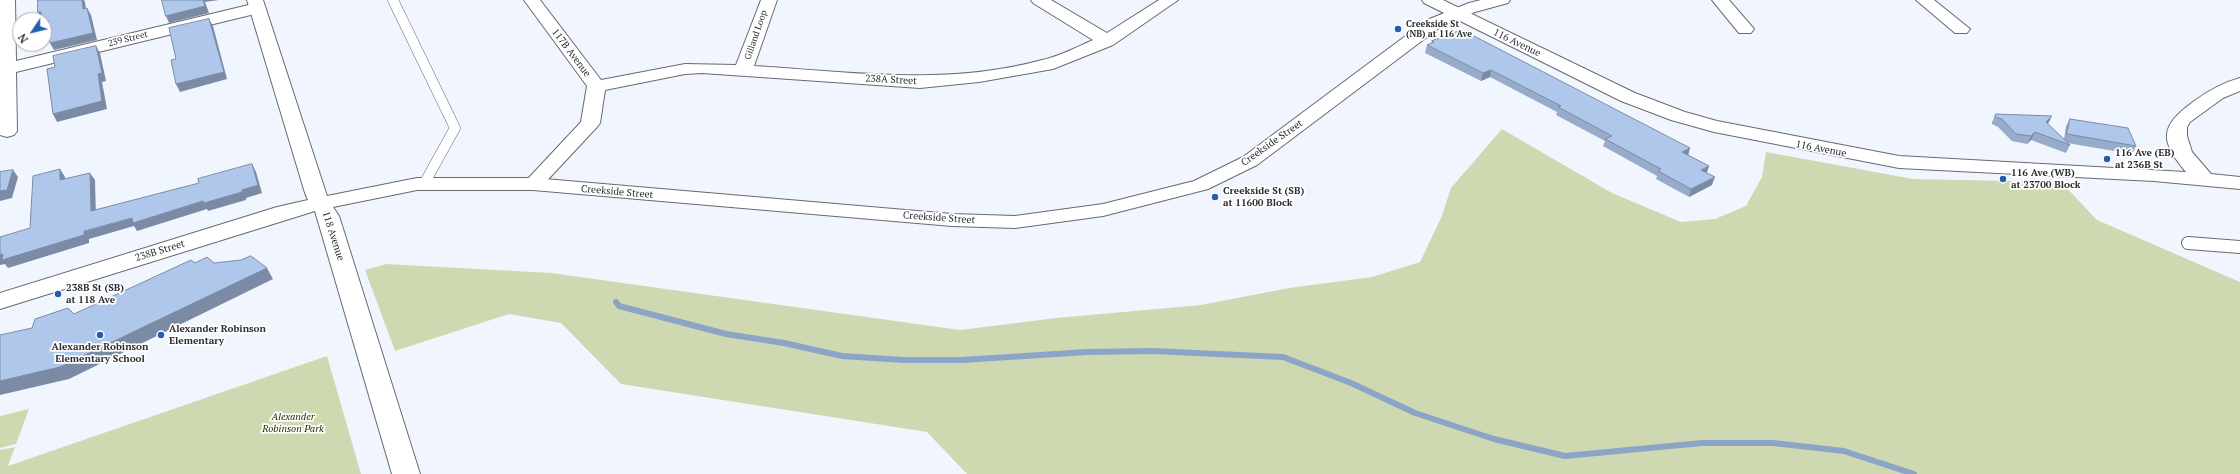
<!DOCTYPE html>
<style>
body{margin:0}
#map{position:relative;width:2240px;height:474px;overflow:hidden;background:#f1f6fe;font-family:"PT Serif",serif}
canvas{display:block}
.north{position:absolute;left:12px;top:12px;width:40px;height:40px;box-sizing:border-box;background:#fff;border:1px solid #aaabac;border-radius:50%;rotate:235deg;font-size:11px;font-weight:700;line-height:16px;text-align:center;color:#2b2d30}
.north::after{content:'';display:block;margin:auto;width:14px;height:18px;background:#235eb0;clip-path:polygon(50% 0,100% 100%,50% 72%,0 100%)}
</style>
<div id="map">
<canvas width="2240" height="474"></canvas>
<div class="north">N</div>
</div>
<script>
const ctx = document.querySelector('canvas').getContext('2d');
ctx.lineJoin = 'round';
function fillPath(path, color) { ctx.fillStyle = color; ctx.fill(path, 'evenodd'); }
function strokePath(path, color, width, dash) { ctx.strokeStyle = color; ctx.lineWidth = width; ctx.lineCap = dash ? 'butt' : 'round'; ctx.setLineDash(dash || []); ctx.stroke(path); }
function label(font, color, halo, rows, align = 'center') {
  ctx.font = font + ' "PT Serif",serif'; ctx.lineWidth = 3.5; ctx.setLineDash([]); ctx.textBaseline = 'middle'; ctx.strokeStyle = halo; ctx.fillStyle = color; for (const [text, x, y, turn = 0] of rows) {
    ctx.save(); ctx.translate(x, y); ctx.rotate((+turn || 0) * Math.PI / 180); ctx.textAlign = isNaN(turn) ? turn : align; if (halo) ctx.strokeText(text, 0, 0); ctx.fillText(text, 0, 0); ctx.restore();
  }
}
const green = new Path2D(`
 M1502,129L1612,193L1681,222L1715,219L1746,206L1762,177L1766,152L1913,179L2061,182L2097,220L2240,282V474H967L927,432L621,384L561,323L509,314L395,351L365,270L386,264L551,273L960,330L1056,318L1201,305L1289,288L1372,277L1420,262L1441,218L1451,188Z
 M327,356L361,474H0V450L15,447L8,466Z
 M29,409L16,444L0,448V416Z`);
const stream = new Path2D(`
 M616,302L619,306L726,334L784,343L842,356L904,360H962L1087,352L1153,351L1283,357L1351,383L1415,413L1494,439L1565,456L1702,443H1773L1844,451L1914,474`);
const laneFar1 = new Path2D(`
 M393,0L455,128L424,184`);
const lane = new Path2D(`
 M2188,243L2240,247`);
const street = new Path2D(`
 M0,0H15L16,61L257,3L263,4L265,8L263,12L16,72L17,131L14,135L7,137L0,135Z
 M524,0H540L601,80L685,64L736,65L761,0H777L754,66C850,72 948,86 1042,60C1060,56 1077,47 1093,40L1033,3L1031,0H1051L1107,33L1159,0H1178L1113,45L1053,69L979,82L920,88L702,73L685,74L605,90L600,123L597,127L540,188L533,190L526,188L523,184L581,122L587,86Z
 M1422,0H1443L1635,93L1685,112L1717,121L1899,156L2186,172C2159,140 2160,126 2193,102C2208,91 2222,83 2240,78V91L2223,98L2190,122L2187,127V136L2192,152L2211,174L2240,177V189L2154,181L1899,168L1714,132L1671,120L1621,101L1424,3Z
 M1712,0H1729L1754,29L1751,33H1739Z
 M1916,0H1934L1970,29L1967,33H1955Z`);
const secondary = new Path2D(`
 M247,0H263L327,196L417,178H533L952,214L1015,216L1103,204L1194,181L1243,157L1427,20L1469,3L1481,0H1510L1508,3L1475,12L1439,28L1257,165L1208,189L1103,216L1015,228L952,226L533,190H417L333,207L339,216L420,474H392L315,211L0,309V293L277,207L308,200L305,193Z`);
const wall = new Path2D(`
 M1432,41L1688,155L1709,166L1707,173L1712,185L1689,197L1656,179L1657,176L1603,146L1605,141L1556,115L1557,112L1490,77L1481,81L1425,53L1427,45L1431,44Z
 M1996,114L2048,124L2064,139L2066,126L2070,119L2136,146L2132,154L2067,143L2070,145L2066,153L2031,140L2027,144L2012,141L1998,127L1992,124V122Z`);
const shadedWall = new Path2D(`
 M82,0H84L85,2L87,16L83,9Z
 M203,0H219L205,2L209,13L169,23L166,16Z
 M87,8L91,15L97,40L54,50L50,43Z
 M38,12H41L42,19Z
 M209,19L213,26L227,79L180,92L176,84Z
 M44,30H47L51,37L47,38L44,33Z
 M96,46L100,53L106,81L102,82L107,109L57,122L53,114L98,74Z
 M1491,70L1490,77L1481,81L1483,73Z
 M2052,116L2048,124L2042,130L2046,122Z
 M2035,132L2031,140L2027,144L2031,136Z
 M1690,148L1688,156L1682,152Z
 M252,164L256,172L262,193L246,198V200L208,211L207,209L137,231L134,226L89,239V243L8,268L5,264L0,265V255L132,218L203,201L242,190Z
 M1709,166L1706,174L1701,170Z
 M60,169L65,177V188L60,180Z
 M13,170L18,177L12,198L0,201V191Z
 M90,173L95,180L96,219L91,211Z
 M1715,177L1712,185L1689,197L1691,189Z
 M267,268L273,279L69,379L0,395V381Z`);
const building = new Path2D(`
 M38,0H82L83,9L87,8L93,33L50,43L47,30H44V20H42L41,12H38Z
 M162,0H203L205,6L166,16Z
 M209,19L224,72L176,84L171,60L176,59L169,28Z
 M1459,31L1471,37L1474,36L1690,148L1682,152L1709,166L1701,170L1715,177L1691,189L1658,171L1661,169L1605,139L1612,136L1558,107L1561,106L1491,70L1483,73L1427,45L1434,42L1432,41Z
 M96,46L102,73L98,74L102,101L53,114L47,69L55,67L53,56Z
 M1996,114L2052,116L2046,122L2070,145L2035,132L2031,136L2016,134L2002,119L1995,117Z
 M2070,119L2128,128L2136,146L2067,134Z
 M252,164L258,185L242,190V192L204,203L203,201L133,223L132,218L84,231V235L2,260L3,254L0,255V237L30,228L33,176L60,169V180L90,173L91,211L199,183L198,179Z
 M13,170L7,190L0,191V172Z
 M251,256L267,268L60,367L0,381V335L32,328L35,319L68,308L74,314L191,260L195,263L207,257L214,263L241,260Z`);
const markers = [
 [1398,29,4,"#235eb0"],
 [2107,159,4,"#235eb0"],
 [2003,179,4,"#235eb0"],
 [1215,197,4,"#235eb0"],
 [58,294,4,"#235eb0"],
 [100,335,4,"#235eb0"],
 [161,335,4,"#235eb0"]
];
const farPoinames = [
 ["Creekside St",1406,24],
 ["(NB) at 116 Ave",1406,34]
];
const farStreetnames = [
 ["Gilland Loop",756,35,-71],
 ["239 Street",128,39,-14]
];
const streetNames = [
 ["116 Avenue",1517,43,26],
 ["117B Avenue",571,53,53],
 ["238A Street",891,80,3],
 ["Creekside Street",1272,143,-35],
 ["116 Avenue",1821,149,11],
 ["Creekside Street",617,192,5],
 ["Creekside Street",939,218,4],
 ["118 Avenue",333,236,72],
 ["238B Street",160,251,-17]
];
const poiNames = [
 ["116 Ave (EB)",2115,153],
 ["at 236B St",2115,165],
 ["116 Ave (WB)",2011,173],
 ["at 23700 Block",2011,185],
 ["Creekside St (SB)",1223,191],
 ["at 11600 Block",1223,203],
 ["238B St (SB)",66,288],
 ["at 118 Ave",66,300],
 ["Alexander Robinson",169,329],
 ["Elementary",169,341],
 ["Alexander Robinson",100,347,"center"],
 ["Elementary School",100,359,"center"]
];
const parkNames = [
 ["Alexander",293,417],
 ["Robinson Park",293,429]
];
fillPath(green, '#cfd9b1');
strokePath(stream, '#8ca5c7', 6);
strokePath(laneFar1, '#666a71', 11);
strokePath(lane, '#666a71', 14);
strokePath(street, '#666a71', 2);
strokePath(secondary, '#666a71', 2);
strokePath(laneFar1, '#fff', 10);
strokePath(lane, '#fff', 12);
fillPath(street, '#fff');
fillPath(secondary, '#fff');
fillPath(wall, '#97abcb');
fillPath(shadedWall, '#7b8ba5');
fillPath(building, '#b0c7ec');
strokePath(building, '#7b8ba5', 1);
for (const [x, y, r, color] of markers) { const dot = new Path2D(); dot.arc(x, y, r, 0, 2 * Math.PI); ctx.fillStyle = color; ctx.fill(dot); strokePath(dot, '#fff', 1.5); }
label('bold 9px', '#2b2d30', '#fff', farPoinames, 'left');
label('9px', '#2b2d30', '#fff', farStreetnames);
label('10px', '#2b2d30', '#fff', streetNames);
label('bold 10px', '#2b2d30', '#fff', poiNames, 'left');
label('italic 10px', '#262e00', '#fff', parkNames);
</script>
